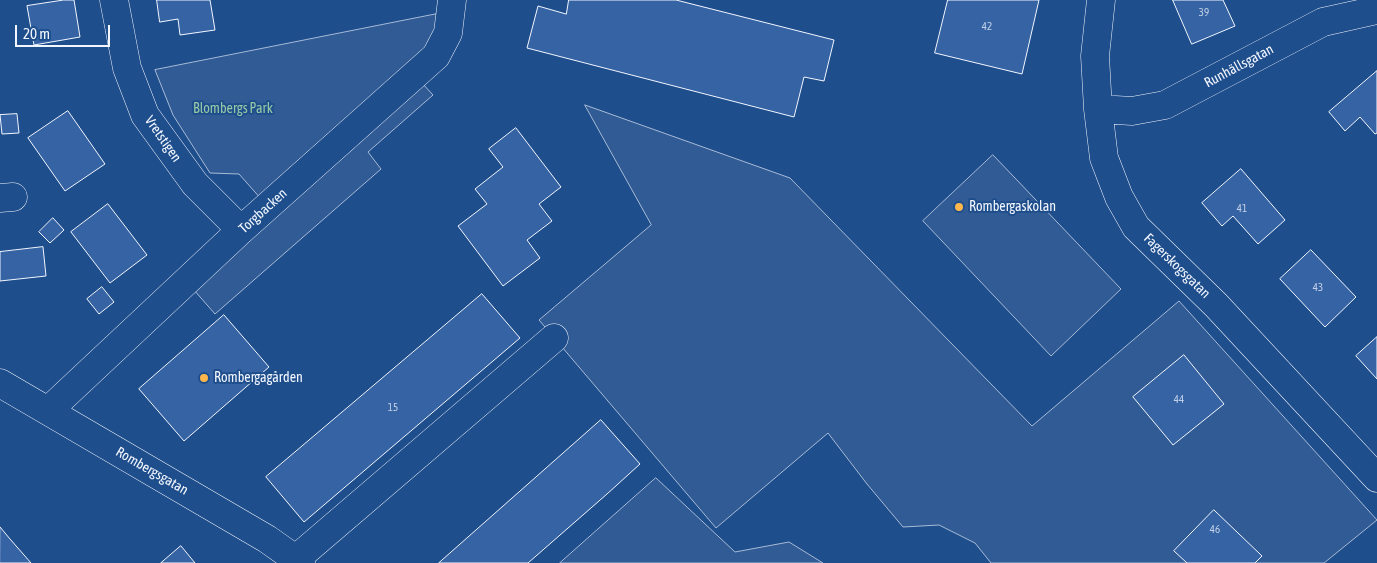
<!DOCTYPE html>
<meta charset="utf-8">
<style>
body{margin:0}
#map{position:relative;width:1377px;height:563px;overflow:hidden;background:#1f4e8c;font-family:"Asap Condensed",sans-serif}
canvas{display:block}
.scale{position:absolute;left:15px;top:25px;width:95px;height:22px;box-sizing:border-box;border:2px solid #f2f6ff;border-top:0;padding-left:6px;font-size:15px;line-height:18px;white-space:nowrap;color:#f2f6ff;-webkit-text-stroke:4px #1f4e8c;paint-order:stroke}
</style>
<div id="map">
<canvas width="1377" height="563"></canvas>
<div class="scale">20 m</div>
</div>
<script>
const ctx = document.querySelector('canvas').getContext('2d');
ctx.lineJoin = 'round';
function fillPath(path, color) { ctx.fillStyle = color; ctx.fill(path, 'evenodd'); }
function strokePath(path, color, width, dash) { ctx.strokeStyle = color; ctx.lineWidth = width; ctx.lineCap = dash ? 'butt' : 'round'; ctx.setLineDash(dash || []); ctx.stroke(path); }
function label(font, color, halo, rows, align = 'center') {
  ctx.font = font + ' "Asap Condensed",sans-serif'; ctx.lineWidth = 4; ctx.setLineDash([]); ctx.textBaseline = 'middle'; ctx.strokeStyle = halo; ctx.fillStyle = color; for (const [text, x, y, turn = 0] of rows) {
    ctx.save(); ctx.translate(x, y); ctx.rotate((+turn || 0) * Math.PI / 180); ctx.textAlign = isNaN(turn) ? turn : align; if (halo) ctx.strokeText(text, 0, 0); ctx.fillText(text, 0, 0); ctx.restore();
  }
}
const built = new Path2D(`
 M442,13L439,32L411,71L433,95L368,152L381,169L215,314L179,273L262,200L239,174L210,173L173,115L155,70Z
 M585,105L790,178L1032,426L1179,301L1377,520L1324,563H991L975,543L939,525L903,527L867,484L828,433L716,528L539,320L651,225Z
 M993,155L1121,289L1051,356L923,221Z
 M656,478L735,552L789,542L823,563H560Z`);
const building = new Path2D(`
 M64,0H74L80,37L34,45L27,6Z
 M157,0H210L215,30L180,35L178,19L160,22Z
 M569,0H676L834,40L824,81L804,77L794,117L527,48L538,6L566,14Z
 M948,0H1039L1022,74L935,53Z
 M1173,0H1223L1235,26L1192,44Z
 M1377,71V133L1375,134L1360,117L1345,131L1329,112Z
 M68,111L105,164L65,191L28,138Z
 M17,114L19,133L2,134L0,115Z
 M516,128L561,187L539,204L552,221L527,240L540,258L503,286L458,226L487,204L475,189L503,167L489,149Z
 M1241,169L1285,220L1258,244L1233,216L1222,226L1202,203Z
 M108,204L147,255L110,283L71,232Z
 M53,218L64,230L50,243L39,232Z
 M43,247L46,276L0,281V252Z
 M1311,250L1356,297L1325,327L1280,279Z
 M102,287L114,302L99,314L87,299Z
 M482,294L520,338L304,522L266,477Z
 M224,315L269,367L184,441L139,389Z
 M1377,337V379L1356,356Z
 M1184,355L1224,404L1173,445L1133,397Z
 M601,420L640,464L607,494L528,563H439Z
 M1214,510L1262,556L1255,563H1187L1174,551Z
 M0,527L10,539L31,563H0Z
 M181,546L195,563H161Z`);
const minor = new Path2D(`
 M114,0L127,68L145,115L195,184L241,230
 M1101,0L1095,56L1098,109L1104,158L1119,197L1136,227L1216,305L1377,478
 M1098,109L1132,111L1165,105L1323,22L1377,10
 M0,198L13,197
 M0,383L267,539L301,563
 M49,410L241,230L436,56L448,33L452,0
 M296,559L554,338`);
const markers = [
 [959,207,5,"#ffb74d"],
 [204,378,5,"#ffb74d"]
];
const numberNames = [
 ["39",1204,13],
 ["42",987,27],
 ["41",1242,209],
 ["43",1318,288],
 ["44",1179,400],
 ["15",393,408],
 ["46",1215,530]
];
const streetNames = [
 ["Runhällsgatan",1239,66,-28],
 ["Vretstigen",163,139,55],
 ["Torgbacken",263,211,-42],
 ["Fagerskogsgatan",1177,266,44],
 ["Rombergsgatan",152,471,30]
];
const parkNames = [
 ["Blombergs Park",233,109]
];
const poiNames = [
 ["Rombergaskolan",969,207],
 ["Rombergagården",214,378]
];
fillPath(built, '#305b95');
strokePath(built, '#a8bbd7', 1);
fillPath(building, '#3563a3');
strokePath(building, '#f2f6ff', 1);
strokePath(minor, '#f2f6ff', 29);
strokePath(minor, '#1f4e8c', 28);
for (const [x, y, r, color] of markers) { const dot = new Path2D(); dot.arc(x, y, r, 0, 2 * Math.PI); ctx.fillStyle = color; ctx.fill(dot); strokePath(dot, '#1f4e8c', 2); }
label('11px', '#c3d1e8', null, numberNames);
label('14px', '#f2f6ff', '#1f4e8c', streetNames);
label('14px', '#97c8a6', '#1f4e8c', parkNames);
label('14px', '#f2f6ff', '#1f4e8c', poiNames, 'left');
</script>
